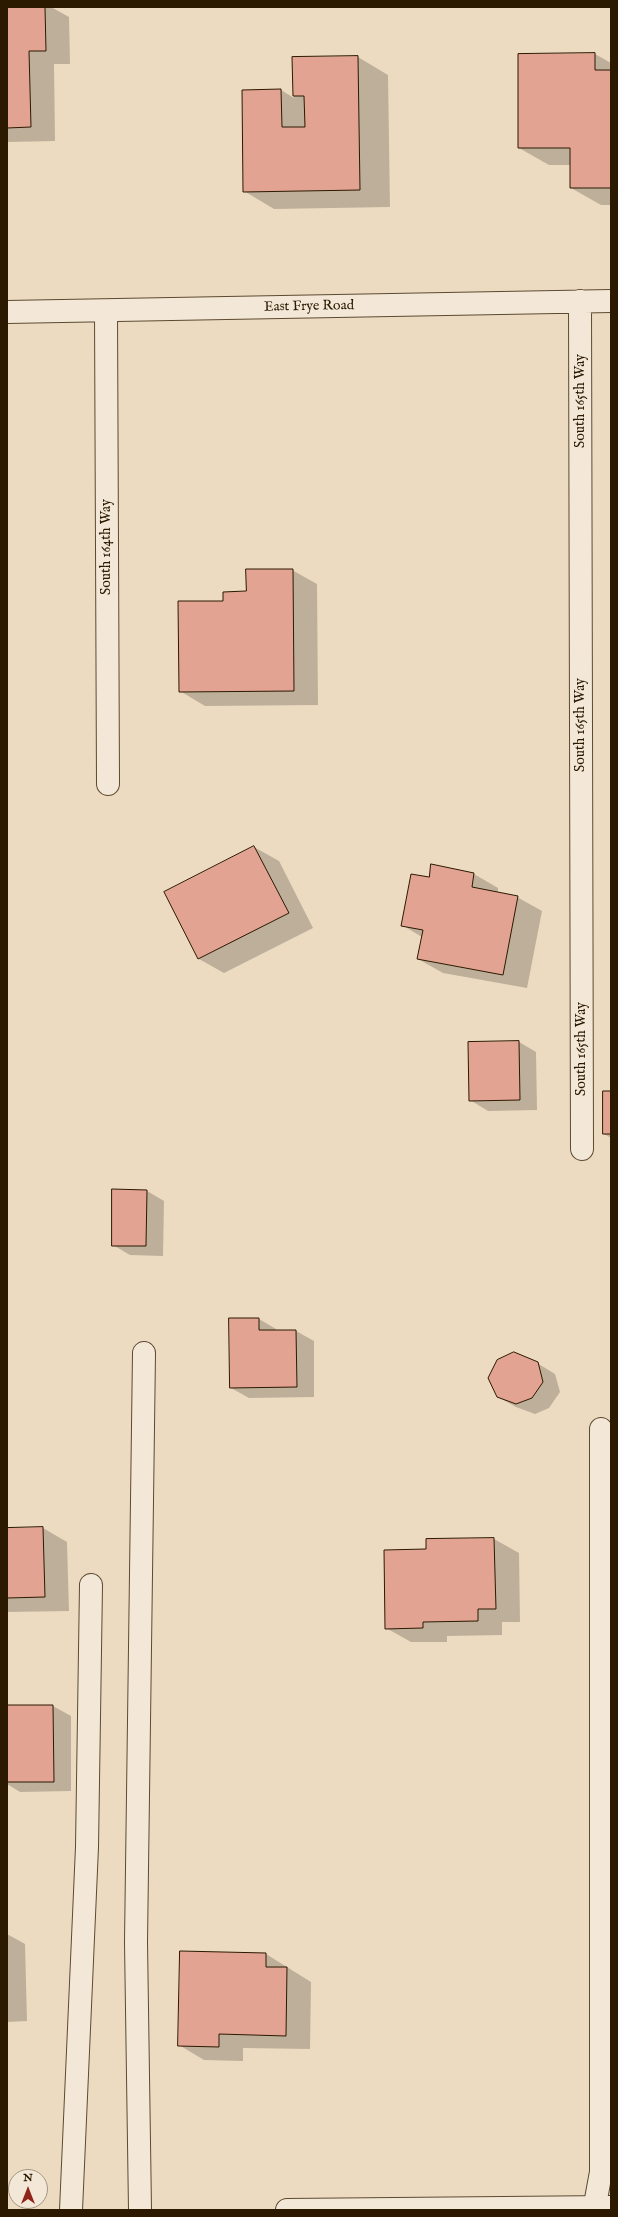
<!DOCTYPE html>
<style>
body{margin:0}
#map{position:relative;width:618px;height:2217px;overflow:hidden;background:#eddbc1;font-family:"IM FELL English",serif}
canvas{display:block}
.frame{position:absolute;inset:0;border:8px solid #2b1900;pointer-events:none}
.north{position:absolute;left:8px;top:2169px;width:40px;height:40px;box-sizing:border-box;background:#f3e8d7;border:1px solid #a39581;border-radius:50%;rotate:0deg;font-size:11px;font-weight:700;line-height:16px;text-align:center;color:#2b1900}
.north::after{content:'';display:block;margin:auto;width:14px;height:18px;background:#8f2418;clip-path:polygon(50% 0,100% 100%,50% 72%,0 100%)}
</style>
<div id="map">
<canvas width="618" height="2217"></canvas>
<div class="frame"></div>
<div class="north">N</div>
</div>
<script>
const ctx = document.querySelector('canvas').getContext('2d');
ctx.lineJoin = 'round';
function fillPath(path, color) { ctx.fillStyle = color; ctx.fill(path, 'evenodd'); }
function strokePath(path, color, width, dash) { ctx.strokeStyle = color; ctx.lineWidth = width; ctx.lineCap = dash ? 'butt' : 'round'; ctx.setLineDash(dash || []); ctx.stroke(path); }
function label(font, color, halo, rows, align = 'center') {
  ctx.font = font + ' "IM FELL English",serif'; ctx.lineWidth = 3; ctx.setLineDash([]); ctx.textBaseline = 'middle'; ctx.strokeStyle = halo; ctx.fillStyle = color; for (const [text, x, y, turn = 0] of rows) {
    ctx.save(); ctx.translate(x, y); ctx.rotate((+turn || 0) * Math.PI / 180); ctx.textAlign = isNaN(turn) ? turn : align; if (halo) ctx.strokeText(text, 0, 0); ctx.fillText(text, 0, 0); ctx.restore();
  }
}
const shadow = new Path2D(`
 M7,7H51L69,17L70,64H54L55,141L7,142Z
 M595,54L611,63V205H601L571,188V165H549L519,148Z
 M358,57L388,75L390,207L274,209L244,191L281,90L294,98L293,58Z
 M292,570L317,584L318,705L205,706L180,691L224,602Z
 M254,847L279,861L313,928L224,973L199,959Z
 M474,874L498,888V893L517,897L542,911L527,988L443,973L418,959L422,937L402,925L430,878Z
 M519,1042L536,1052L537,1110L488,1111L470,1100Z
 M611,1092V1138L604,1134Z
 M147,1191L164,1201L163,1256L130,1255L113,1245Z
 M259,1319L276,1329V1331H296L314,1341V1397L249,1398L231,1388Z
 M537,1363L555,1374L560,1392L549,1408L535,1414L516,1407L498,1397Z
 M43,1528L67,1542L69,1611L7,1612V1529Z
 M494,1539L519,1553L520,1622H502V1635L447,1636V1642H411L386,1628L427,1550V1540Z
 M7,1706H53L71,1716V1791L20,1792L7,1784Z
 M7,1934L25,1944L27,2021L7,2022Z
 M181,1952L266,1954L311,1982L310,2049L243,2048V2061L204,2060L179,2045Z`);
const building = new Path2D(`
 M7,7H45L46,51H29L31,127L7,128Z
 M595,53V70H611V188H570V148H518V54Z
 M358,56L360,190L243,192L242,90L281,89L282,127H305L304,96H293L292,57Z
 M246,569H293L294,691L179,692L178,601H223V592L246,591Z
 M254,846L289,913L198,959L164,892Z
 M431,864L474,873L472,887L518,896L503,975L417,959L423,930L401,926L411,874L429,877Z
 M519,1041L520,1100L469,1101L468,1042Z
 M603,1091H611V1134H603Z
 M112,1189L147,1190L146,1246H112Z
 M229,1318H259V1330H296L297,1387L230,1388Z
 M514,1352L538,1362L543,1382L532,1398L516,1404L497,1397L488,1378L497,1360Z
 M43,1527L45,1597L7,1598V1528Z
 M494,1538L496,1609H478V1621L423,1622V1628L385,1629L384,1550L426,1549V1539Z
 M7,1705H53L54,1782H7Z
 M180,1951L266,1953V1967H287L286,2036L219,2034V2047L178,2046Z`);
const minor = new Path2D(`
 M580,301L582,1149
 M106,311L108,784
 M7,312L611,301
 M71,2210L87,1847L91,1585
 M140,2210L136,1942L144,1353
 M287,2210L611,2207
 M594,2210L601,2172V1429`);
const streetNames = [
 ["East Frye Road",309,307,-1],
 ["South 165th Way",581,401,-90],
 ["South 164th Way",107,547,-90],
 ["South 165th Way",581,725,-90],
 ["South 165th Way",582,1049,-90]
];
fillPath(shadow, '#0003');
fillPath(building, '#e2a392');
strokePath(building, '#2b1900', 1);
strokePath(minor, '#5c4a30', 24);
strokePath(minor, '#f3e8d7', 22);
label('14px', '#2b1900', '#f3e8d7', streetNames);
</script>
